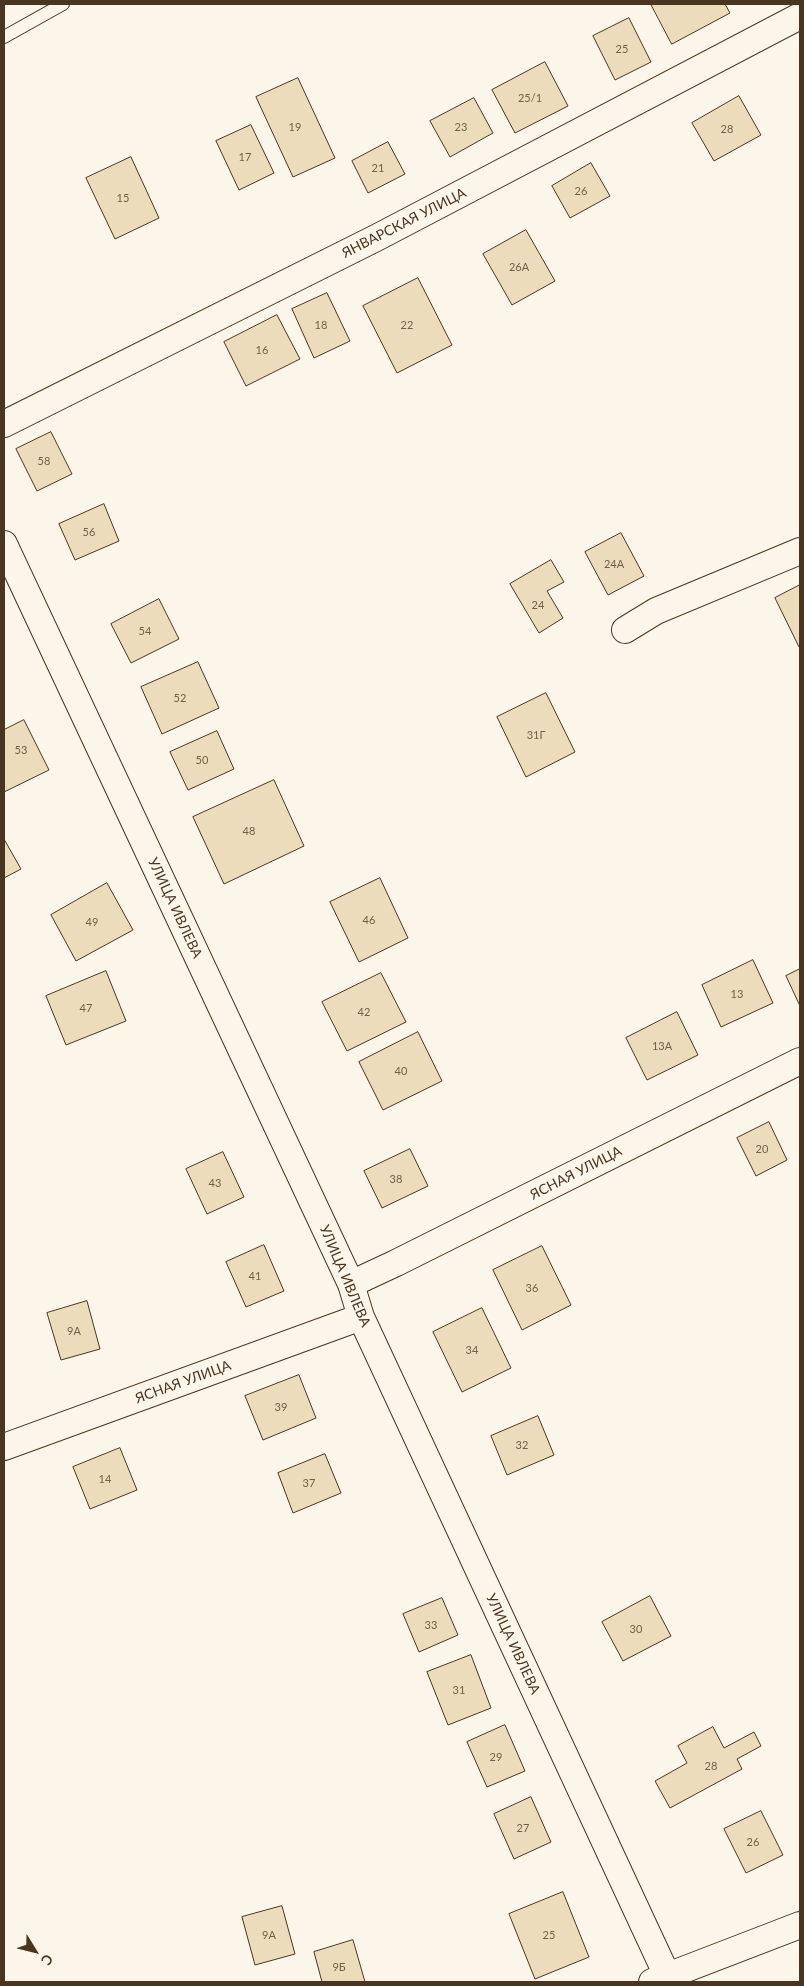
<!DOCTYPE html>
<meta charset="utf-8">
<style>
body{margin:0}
#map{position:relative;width:804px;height:1986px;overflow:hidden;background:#fbf6e9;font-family:Lato,sans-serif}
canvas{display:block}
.frame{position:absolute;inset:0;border:5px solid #4a3520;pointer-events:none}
.north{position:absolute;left:10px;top:1926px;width:50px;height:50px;-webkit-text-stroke:4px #fbf6e9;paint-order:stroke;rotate:126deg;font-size:14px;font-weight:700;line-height:20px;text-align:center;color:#4a3520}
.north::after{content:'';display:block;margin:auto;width:18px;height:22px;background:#4a3520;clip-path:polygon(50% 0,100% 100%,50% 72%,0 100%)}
</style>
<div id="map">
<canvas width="804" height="1986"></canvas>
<div class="frame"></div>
<div class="north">С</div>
</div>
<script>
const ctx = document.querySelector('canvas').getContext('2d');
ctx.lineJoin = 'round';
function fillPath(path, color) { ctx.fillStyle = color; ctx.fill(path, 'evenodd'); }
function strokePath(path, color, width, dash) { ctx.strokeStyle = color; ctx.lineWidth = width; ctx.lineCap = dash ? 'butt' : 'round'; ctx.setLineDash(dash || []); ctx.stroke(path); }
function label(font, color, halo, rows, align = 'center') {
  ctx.font = font + ' Lato,sans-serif'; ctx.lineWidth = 4; ctx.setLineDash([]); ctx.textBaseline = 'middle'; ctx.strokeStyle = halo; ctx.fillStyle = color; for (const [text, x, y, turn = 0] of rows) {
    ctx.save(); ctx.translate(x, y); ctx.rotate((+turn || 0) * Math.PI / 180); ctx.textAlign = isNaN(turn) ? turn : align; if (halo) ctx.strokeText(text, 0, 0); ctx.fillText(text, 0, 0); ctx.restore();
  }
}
const building = new Path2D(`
 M651,4H725L730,13L672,44Z
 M629,18L651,62L615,80L593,36Z
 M545,62L568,106L515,133L492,90Z
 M298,78L335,158L293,177L256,97Z
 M739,96L761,135L714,161L692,123Z
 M474,98L493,133L450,157L430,121Z
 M251,125L274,173L239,190L216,141Z
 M388,142L405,174L368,193L352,161Z
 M131,157L159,218L115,239L86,178Z
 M591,163L610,196L570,218L552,186Z
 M526,230L555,281L512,305L483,254Z
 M418,278L452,345L397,373L363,306Z
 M327,293L350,341L314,358L292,309Z
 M277,315L300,359L246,386L224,342Z
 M51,432L72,474L37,491L16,449Z
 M104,504L119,541L75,560L59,524Z
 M621,533L644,576L608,595L585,552Z
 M551,560L564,582L547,591L563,618L539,633L510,584Z
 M800,585V647H799L775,598Z
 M159,599L179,639L131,663L111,624Z
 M198,662L219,708L162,734L141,687Z
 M546,693L575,752L526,777L497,717Z
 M24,720L49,770L4,792V730Z
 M217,731L234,769L188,790L170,752Z
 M274,780L304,846L224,884L193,817Z
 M4,839L21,869L4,878Z
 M380,878L408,938L359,962L330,902Z
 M107,883L133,930L76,961L51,915Z
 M753,960L773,1003L721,1027L702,985Z
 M800,969V1006L786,976Z
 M106,971L126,1021L66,1045L46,996Z
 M381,973L406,1022L347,1051L322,1002Z
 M677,1012L698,1055L647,1080L626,1038Z
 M418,1032L442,1081L383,1110L359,1062Z
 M769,1122L787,1160L756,1176L737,1138Z
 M410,1149L428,1186L382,1208L364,1171Z
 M223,1152L244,1197L207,1214L186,1169Z
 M264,1245L284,1291L246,1307L226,1262Z
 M542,1246L571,1305L522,1330L493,1270Z
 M87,1301L100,1349L61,1360L47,1313Z
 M482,1308L511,1368L462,1392L433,1332Z
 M299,1375L316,1418L263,1440L245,1396Z
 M538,1416L554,1455L507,1475L491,1436Z
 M120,1448L137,1490L90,1509L73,1467Z
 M325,1454L341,1493L293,1513L278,1473Z
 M650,1596L671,1636L623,1661L602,1622Z
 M442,1598L458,1635L419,1652L403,1614Z
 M471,1655L491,1708L448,1725L427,1672Z
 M505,1725L525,1771L487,1787L467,1742Z
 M713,1727L724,1748L754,1732L761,1746L737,1759L742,1769L670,1808L655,1781L687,1763L678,1746Z
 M531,1797L551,1842L514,1859L494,1814Z
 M761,1811L783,1855L746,1873L724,1829Z
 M563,1892L589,1957L535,1979L509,1914Z
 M282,1906L295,1954L255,1965L242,1917Z
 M353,1940L365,1982H322L314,1952Z`);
const service = new Path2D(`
 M4,37L63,4`);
const minor = new Path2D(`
 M4,424L376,238L800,16
 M4,544L351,1284L361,1317L670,1982
 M625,630L656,611L800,551
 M351,1284L396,1263L800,1061
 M4,1447L361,1317
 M652,1982L800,1925`);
const numberNames = [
 ["25",622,49],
 ["25/1",530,98],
 ["19",295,127],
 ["23",461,127],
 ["28",727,129],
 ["17",245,157],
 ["21",378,168],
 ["26",581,191],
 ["15",123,198],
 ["26А",519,267],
 ["18",321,325],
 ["22",407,325],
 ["16",262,350],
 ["58",44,461],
 ["56",89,532],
 ["24А",614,564],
 ["24",538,605],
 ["54",145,631],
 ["52",180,698],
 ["31Г",536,735],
 ["53",21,750],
 ["50",202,760],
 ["48",249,831],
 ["46",369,920],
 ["49",92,922],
 ["13",737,994],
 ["47",86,1008],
 ["42",364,1012],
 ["13А",662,1046],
 ["40",401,1071],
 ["20",762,1149],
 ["38",396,1179],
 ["43",215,1183],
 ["41",255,1276],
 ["36",532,1288],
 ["9А",74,1331],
 ["34",472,1350],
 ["39",281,1407],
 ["32",522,1445],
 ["14",105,1479],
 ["37",309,1483],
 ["33",431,1625],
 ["30",636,1629],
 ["31",459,1690],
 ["29",496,1757],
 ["28",711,1766],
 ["27",523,1828],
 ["26",753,1842],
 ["9А",269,1935],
 ["25",549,1935],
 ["9Б",339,1967]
];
const streetNames = [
 ["ЯНВАРСКАЯ УЛИЦА",404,223,-27],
 ["УЛИЦА ИВЛЕВА",175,908,65],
 ["ЯСНАЯ УЛИЦА",576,1173,-27],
 ["УЛИЦА ИВЛЕВА",345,1276,67],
 ["ЯСНАЯ УЛИЦА",183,1382,-20],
 ["УЛИЦА ИВЛЕВА",513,1644,65]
];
fillPath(building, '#ecdcbc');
strokePath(building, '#4a3520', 1);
strokePath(service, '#4a3520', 14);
strokePath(minor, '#4a3520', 28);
strokePath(service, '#fbf6e9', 12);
strokePath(minor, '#fbf6e9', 26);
label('11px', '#725f47', null, numberNames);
label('14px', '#4a3520', '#fbf6e9', streetNames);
</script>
